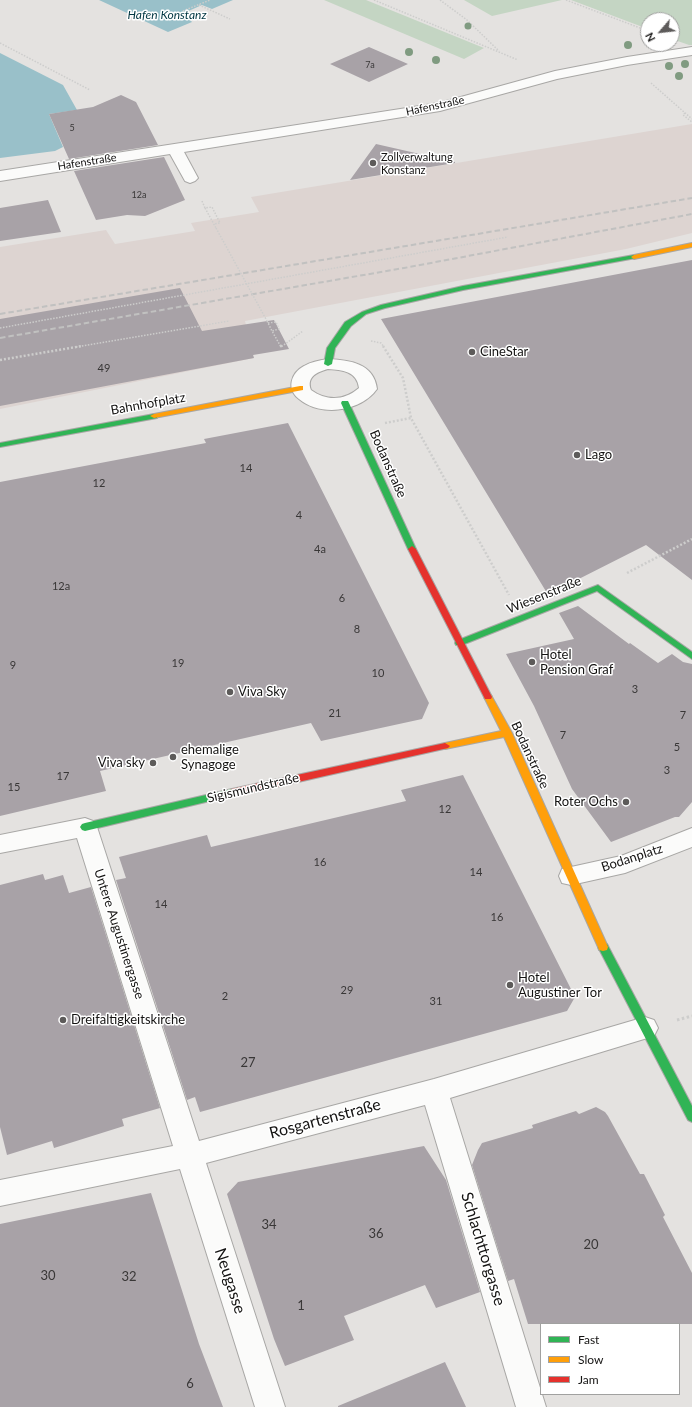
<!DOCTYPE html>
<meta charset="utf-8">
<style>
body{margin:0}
#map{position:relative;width:692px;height:1407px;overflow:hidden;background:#e4e2e0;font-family:Lato,sans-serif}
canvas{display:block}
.legend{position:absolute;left:540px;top:1323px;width:140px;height:72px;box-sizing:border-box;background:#fff;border:1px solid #a1a1a0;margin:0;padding:5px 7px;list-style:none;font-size:12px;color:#141312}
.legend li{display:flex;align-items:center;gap:8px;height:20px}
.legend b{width:20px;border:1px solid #a1a1a0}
.north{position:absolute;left:640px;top:12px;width:40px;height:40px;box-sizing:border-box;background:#fff;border:1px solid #a1a1a0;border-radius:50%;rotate:242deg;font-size:11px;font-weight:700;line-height:16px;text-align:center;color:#141312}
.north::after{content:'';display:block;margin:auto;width:14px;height:18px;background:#5d5b5a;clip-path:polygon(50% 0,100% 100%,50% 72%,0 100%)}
</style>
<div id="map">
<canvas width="692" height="1407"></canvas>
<ul class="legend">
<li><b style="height:5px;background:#30b455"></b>Fast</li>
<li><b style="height:5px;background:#ff9f0a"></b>Slow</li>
<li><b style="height:5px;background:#e5322d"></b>Jam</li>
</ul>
<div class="north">N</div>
</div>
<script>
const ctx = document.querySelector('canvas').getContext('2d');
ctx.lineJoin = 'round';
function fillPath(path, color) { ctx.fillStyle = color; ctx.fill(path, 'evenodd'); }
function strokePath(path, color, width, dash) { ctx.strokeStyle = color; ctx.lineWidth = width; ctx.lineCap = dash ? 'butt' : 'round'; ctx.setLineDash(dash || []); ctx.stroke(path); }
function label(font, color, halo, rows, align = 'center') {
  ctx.font = font + ' Lato,sans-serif'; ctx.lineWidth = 3; ctx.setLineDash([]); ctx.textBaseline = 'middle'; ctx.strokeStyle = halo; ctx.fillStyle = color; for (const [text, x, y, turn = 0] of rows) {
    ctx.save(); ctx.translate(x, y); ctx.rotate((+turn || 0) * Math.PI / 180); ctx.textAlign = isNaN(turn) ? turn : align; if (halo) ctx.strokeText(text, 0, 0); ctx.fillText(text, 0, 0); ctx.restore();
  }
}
const built = new Path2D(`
 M692,124V233L626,249L245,321L254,358L0,409V247L106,230L115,244L195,231L191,223L259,212L251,197Z`);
const green = new Path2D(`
 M324,0H366L484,48L464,59Z
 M464,0H562L492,16Z
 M571,0H692V45H689L672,39V20H648V29Z`);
const water = new Path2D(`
 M99,0H233L212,9L202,5L184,13L192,22L168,32Z
 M0,53L63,85L77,110L49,114L63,147L55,151L0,158Z`);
const building = new Path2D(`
 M369,47L408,64L369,82L330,64Z
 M121,95L136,102L158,145L69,159L49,114L93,107Z
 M376,144L455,162V163L350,180Z
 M164,157L185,200L145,216L127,215L96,220L74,171Z
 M48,200L61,232L0,241V208Z
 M692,260V580L646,545L557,590L561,594L550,598L381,319Z
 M180,288L202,331L274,320L289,349L253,355L254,358L0,406V319Z
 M288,423L429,703L422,719L321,741L311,723L100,771L106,791L0,816V482L206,443L204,439Z
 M578,606L629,644L630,643L658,663L672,654L683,662L692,664V802L679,817H675L611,842L572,789L534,706L506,654L574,639L559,613Z
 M463,775L575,997L567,1011L200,1112L195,1097L187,1100L116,880L126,878L119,857L207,835L211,847L406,801L401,790Z
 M43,874L45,880L63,875L69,893L91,887L160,1108L122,1119L124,1126L54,1148L52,1141L7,1155L0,1127V885Z
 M596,1107L605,1112L608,1116L640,1174H644L665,1215L663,1217L692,1273V1324H528L514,1279L508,1281L472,1165L478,1150L482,1143L533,1128L532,1125L576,1111L579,1114Z
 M424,1146L446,1180L480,1292L436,1308L425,1285L344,1316L354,1340L285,1366L274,1339L227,1194L238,1182Z
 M151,1193L199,1344L223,1407H0V1224Z
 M445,1362L466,1407H338V1406Z`);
const pathFar2 = new Path2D(`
 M374,0L518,60
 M440,0L467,20L499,51
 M566,0L648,31
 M199,5L230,19
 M183,11L210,0
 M0,43L90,90
 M651,83L692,119
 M685,113L683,115L692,122
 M202,201L205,208L212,207L220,223L214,224
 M205,208L216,228
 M267,321L272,331
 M268,323L276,322L279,329L272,331L281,347L303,331
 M0,328L508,237
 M371,341L381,343L384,347
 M76,347L229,321`);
const pathFar1 = new Path2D(`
 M280,346H282
 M383,346L403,378L411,418L509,595
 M0,360L82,346
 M385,423L411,418
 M627,573L692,539`);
const path = new Path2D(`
 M677,1020L692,1016`);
const street = new Path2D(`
 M692,47V55L627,65L557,79L440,111L184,152L198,178L195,181L190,183L185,181L170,154L0,181V171L439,103L555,71L627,57Z
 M328,359C349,360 374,363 377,389C361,412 320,417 299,399C286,389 291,373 304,366C311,362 320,360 328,359ZM328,369C342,370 357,371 359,388C344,401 326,401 311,390C306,377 317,372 328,369Z
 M85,818L93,821L97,827L199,1141L434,1079L645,1017L654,1020L658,1028L654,1036L450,1098L546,1407H516L425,1105L206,1163L285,1407H255L180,1169L0,1206V1180L173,1146L77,838L0,853V835Z
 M692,828V847L625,873L571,885L562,883L559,876L562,869L621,856Z`);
const fast = new Path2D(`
 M634,255L637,257L636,258L463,290L385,308L366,314L351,326L335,348L332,364L328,366L324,364L327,348L345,322L362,312L381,305L463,286Z
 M342,401H348L349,403L416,549L415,551L412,552L408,549L341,403Z
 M154,414H157V418L0,447V443Z
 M598,585L692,652V659L597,591L462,645H456L455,643L456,641Z
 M232,789L235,791L237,793L235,795L85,831L82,830L80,827L82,824L85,823Z
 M603,943L607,944L692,1106V1122L688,1120L598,947L599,944Z`);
const slow = new Path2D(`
 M692,243V247L634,259L631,257L634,255Z
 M300,386H303V390L154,418L150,416L154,414Z
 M488,694L491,695L512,733L608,947L607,950L603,951L599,950L598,947L504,737L445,749L440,746L445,743L501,731L484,697Z`);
const jam = new Path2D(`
 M412,546L416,549L492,697L491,699H485L484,697L408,549Z
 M445,743L450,746L448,748L232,797L229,795L227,793L229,791L232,789Z`);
const rail = new Path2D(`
 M0,314L692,198
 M0,338L404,268L692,214`);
const pathBridge = new Path2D(`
 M216,228L267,321`);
const trees = [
 [468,26,3.5],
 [628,45,4],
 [409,52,4],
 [436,60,4],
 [685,64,4],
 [669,66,4],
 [679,76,4]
];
const markers = [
 [373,163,4,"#5d5b5a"],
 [472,352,4,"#5d5b5a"],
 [577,455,4,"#5d5b5a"],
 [532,662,4,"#5d5b5a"],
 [230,692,4,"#5d5b5a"],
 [173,757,4,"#5d5b5a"],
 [153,763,4,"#5d5b5a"],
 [626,802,4,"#5d5b5a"],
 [510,985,4,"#5d5b5a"],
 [63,1020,4,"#5d5b5a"]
];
const farNumbernames = [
 ["7a",370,65],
 ["5",72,128],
 ["12a",139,195]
];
const farStreetnames = [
 ["Hafenstraße",435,106,-12],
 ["Hafenstraße",87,162,-9]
];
const farPoinames = [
 ["Zollverwaltung",381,157],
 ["Konstanz",381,170]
];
const numberNames = [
 ["49",104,368],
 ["14",246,468],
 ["12",99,483],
 ["4",299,515],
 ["4a",320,549],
 ["12a",61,586],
 ["6",342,598],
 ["8",357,629],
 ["19",178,663],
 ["9",13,665],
 ["10",378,673],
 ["3",635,689],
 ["21",335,713],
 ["7",683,715],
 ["7",563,735],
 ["5",677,747],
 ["3",667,770],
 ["17",63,776],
 ["15",14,787],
 ["12",445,809],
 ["16",320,862],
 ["14",476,872],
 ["14",161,904],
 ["16",497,917],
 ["29",347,990],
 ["2",225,996],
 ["31",436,1001]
];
const farWaternames = [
 ["Hafen Konstanz",167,15]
];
const poiNames = [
 ["CineStar",480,352],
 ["Lago",585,455],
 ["Hotel",540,655],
 ["Pension Graf",540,670],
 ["Viva Sky",238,692],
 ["ehemalige",181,750],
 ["Synagoge",181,765],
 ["Viva sky",145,763,"right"],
 ["Roter Ochs",618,802,"right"],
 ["Hotel",518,978],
 ["Augustiner Tor",518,993],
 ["Dreifaltigkeitskirche",71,1020]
];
const streetNames = [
 ["Bahnhofplatz",148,404,-10],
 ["Bodanstraße",388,464,66],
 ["Wiesenstraße",544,595,-22],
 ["Bodanstraße",530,755,65],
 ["Sigismundstraße",253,788,-13],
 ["Bodanplatz",632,858,-18],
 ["Untere Augustinergasse",119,934,72]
];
const nearNumbernames = [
 ["27",248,1063],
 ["34",269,1225],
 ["36",376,1234],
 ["20",591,1245],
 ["30",48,1276],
 ["32",129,1277],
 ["1",301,1306],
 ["6",190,1384]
];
const nearStreetnames = [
 ["Rosgartenstraße",325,1119,-15],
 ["Schlachttorgasse",483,1249,73],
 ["Neugasse",230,1281,72]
];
fillPath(built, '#ddd4d1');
fillPath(green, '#c4d5c3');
fillPath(water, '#99c0c9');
fillPath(building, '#a8a2a7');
strokePath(street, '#a8a7a5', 2);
strokePath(fast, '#a8a7a5', 2);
strokePath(slow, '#a8a7a5', 2);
strokePath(jam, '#a8a7a5', 2);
strokePath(pathFar2, '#cdcdcc', 1.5, [1.5, 1.5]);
strokePath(pathFar1, '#cdcdcc', 2.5, [2, 2]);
strokePath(path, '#cdcdcc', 3, [2.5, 2.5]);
fillPath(street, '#fbfbfa');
fillPath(fast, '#30b455');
fillPath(slow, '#ff9f0a');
fillPath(jam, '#e5322d');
strokePath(rail, '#c1c1c0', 2, [5.5, 3]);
strokePath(pathBridge, '#cdcdcc', 1.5, [1.5, 1.5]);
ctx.fillStyle = '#809b81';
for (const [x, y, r] of trees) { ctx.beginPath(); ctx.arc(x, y, r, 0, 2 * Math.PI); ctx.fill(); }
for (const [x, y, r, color] of markers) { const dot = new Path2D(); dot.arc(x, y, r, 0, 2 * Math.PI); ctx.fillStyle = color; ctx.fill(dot); strokePath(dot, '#fff', 1.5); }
label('9px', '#393737', null, farNumbernames);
label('11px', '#141312', '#fff', farStreetnames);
label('11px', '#141312', '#fff', farPoinames, 'left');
label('11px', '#393737', null, numberNames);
label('italic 12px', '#003641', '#fff', farWaternames);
label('13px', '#141312', '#fff', poiNames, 'left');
label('13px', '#141312', '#fff', streetNames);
label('13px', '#393737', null, nearNumbernames);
label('16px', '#141312', '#fff', nearStreetnames);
</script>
